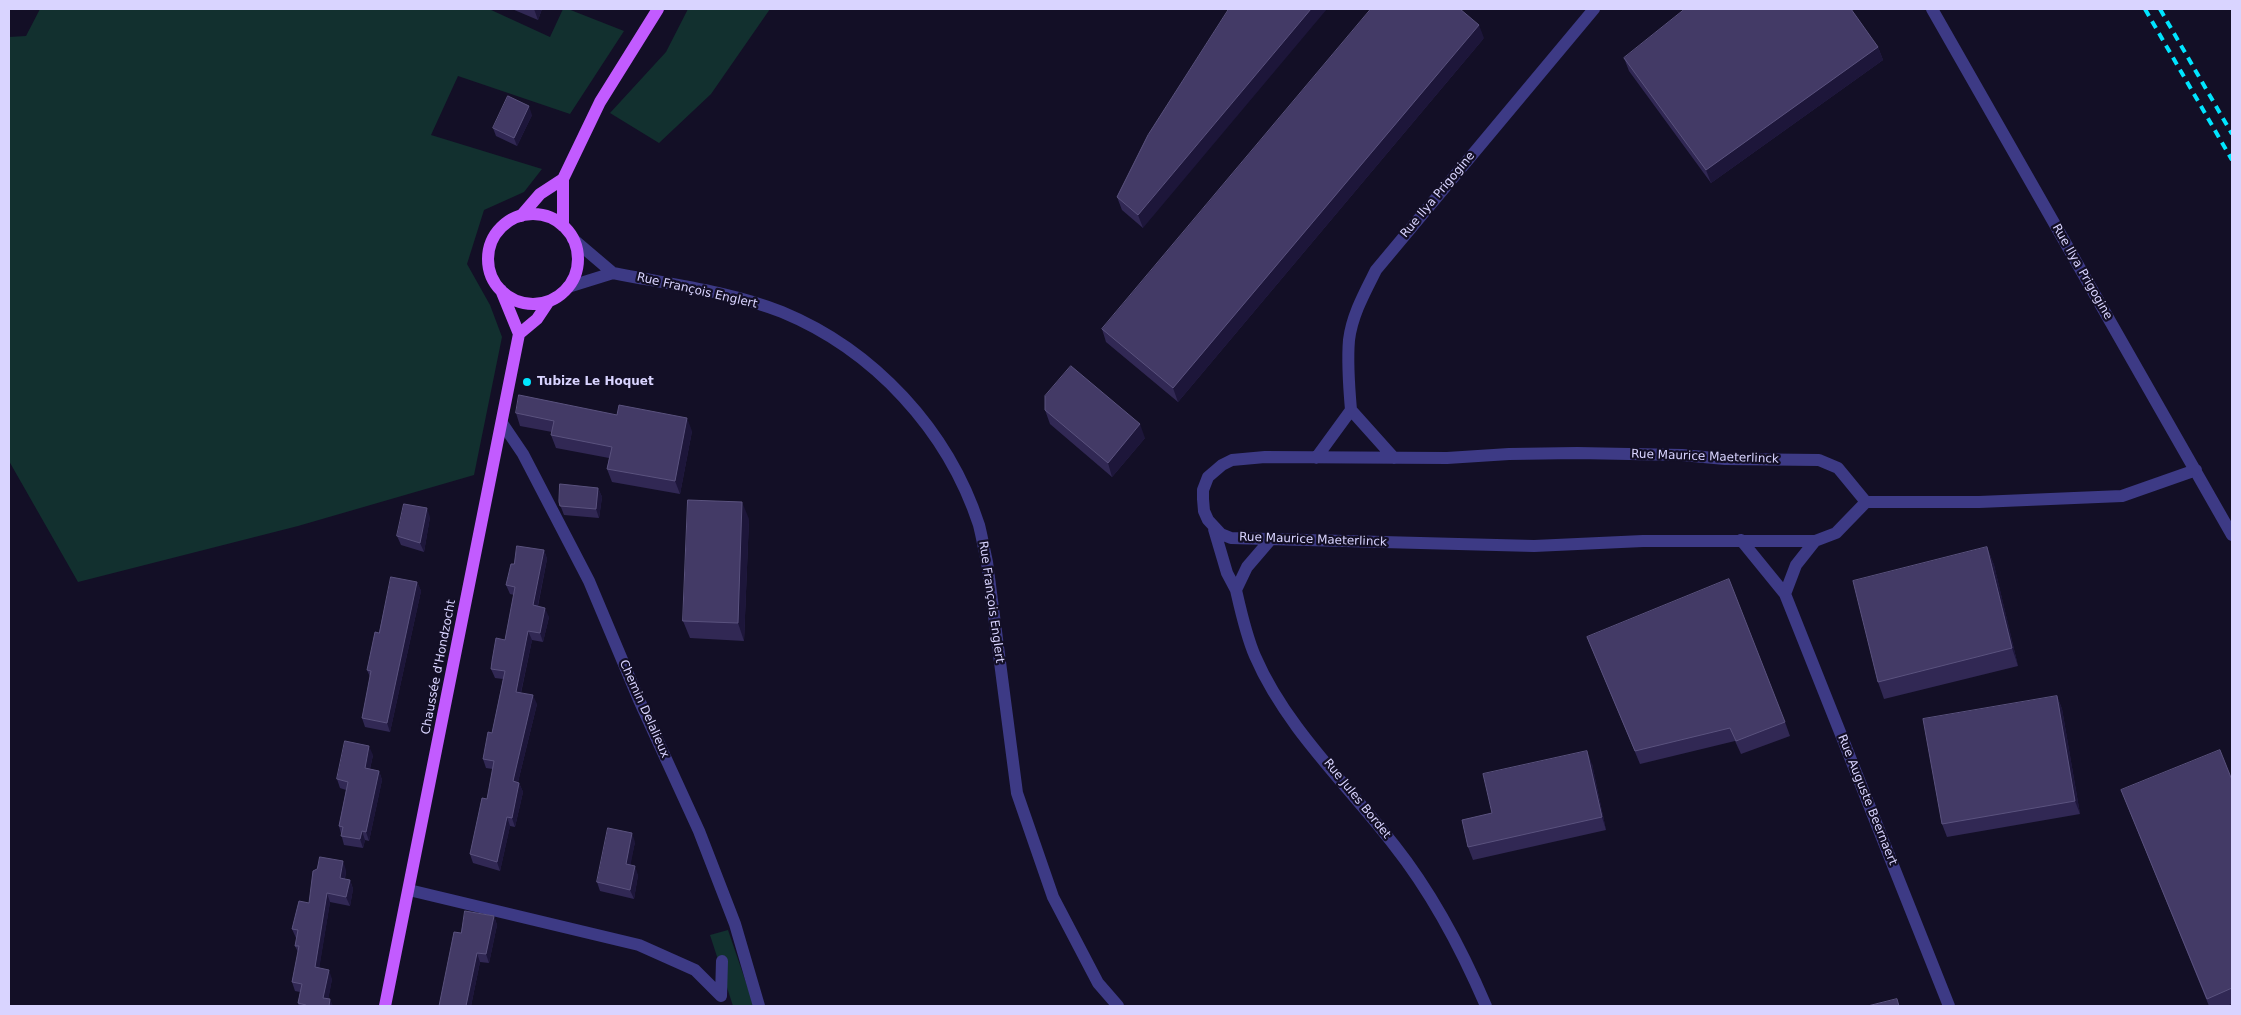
<!DOCTYPE html>
<meta charset="utf-8">
<style>
body{margin:0}
#map{position:relative;width:2241px;height:1015px;overflow:hidden;background:#130f26;font-family:"DejaVu Sans",sans-serif}
canvas{display:block}
.frame{position:absolute;inset:0;border:10px solid #d9d4ff;pointer-events:none}
</style>
<div id="map">
<canvas width="2241" height="1015"></canvas>
<div class="frame"></div>
</div>
<script>
const ctx = document.querySelector('canvas').getContext('2d');
ctx.lineJoin = 'round';
function fillPath(path, color) { ctx.fillStyle = color; ctx.fill(path, 'evenodd'); }
function strokePath(path, color, width, dash) { ctx.strokeStyle = color; ctx.lineWidth = width; ctx.lineCap = dash ? 'butt' : 'round'; ctx.setLineDash(dash || []); ctx.stroke(path); }
function label(font, color, halo, rows, align = 'center') {
  ctx.font = font + ' "DejaVu Sans",sans-serif'; ctx.lineWidth = 4.5; ctx.setLineDash([]); ctx.textBaseline = 'middle'; ctx.strokeStyle = halo; ctx.fillStyle = color; for (const [text, x, y, turn = 0] of rows) {
    ctx.save(); ctx.translate(x, y); ctx.rotate((+turn || 0) * Math.PI / 180); ctx.textAlign = isNaN(turn) ? turn : align; if (halo) ctx.strokeText(text, 0, 0); ctx.fillText(text, 0, 0); ctx.restore();
  }
}
const green = new Path2D(`
 M40,9H489L550,37L563,9H568L624,31L570,114L458,76L431,135L542,169L524,192L484,210L467,264L490,305L502,337L474,475L298,526L78,582L9,461V37L26,36Z
 M688,9H770L711,94L659,143L610,113L666,52Z
 M728,930L754,1006H733L710,935Z`);
const minor = new Path2D(`
 M1932,9L2232,535
 M613,273C669,284 729,291 782,312C874,350 948,430 979,525C982,537 984,549 987,562L1017,793L1053,897L1098,983L1118,1006
 M568,287L613,273L573,239
 M1351,410C1349,387 1347,363 1349,340C1352,315 1365,292 1376,270L1594,9
 M502,423L523,454L589,581L639,700L699,831L735,924L759,1006
 M1577,453L1682,455L1725,459L1819,460L1838,468L1866,502L1836,533L1815,541H1643L1534,546L1231,538L1221,534L1208,520L1204,511L1203,499V490L1208,477L1222,465L1232,460L1265,457L1447,458L1509,454Z
 M1316,458L1351,410L1394,458
 M1866,502H1979L2122,496L2196,470
 M1214,529L1227,573L1236,590L1247,567L1271,539
 M1741,540L1785,594L1796,565L1815,541
 M1236,590C1241,612 1246,635 1255,656C1286,728 1347,784 1394,845C1432,893 1462,950 1486,1006
 M1785,594L1949,1006
 M409,890L639,945L695,970L721,996
 M721,996L722,961`);
const major = new Path2D(`
 M488 259a45 45 0 1 1 90 0a45 45 0 1 1-90 0Z
 M521,216L540,194L563,179
 M563,226V179L600,102L658,9
 M501,290L519,334
 M519,334L537,319L549,301
 M385,1006L519,334`);
const rail = new Path2D(`
 M2145,9L2232,160
 M2160,9L2232,134`);
const wall = new Path2D(`
 M512,9H542L538,20Z
 M1484,38L1178,402L1106,342L1102,329Z
 M1878,47L1883,60L1711,183L1629,71L1624,58Z
 M532,115L517,146L496,136L493,128Z
 M1148,135L1143,228L1122,210L1117,197Z
 M1045,410L1145,438L1112,477L1050,424Z
 M516,413L692,431L680,494L612,482L607,469L609,458L556,448L551,435L552,432L520,426Z
 M598,488L602,497L599,518L564,515L559,502Z
 M430,517L424,552L401,545L397,536Z
 M749,519L744,641L690,638L683,621Z
 M1987,547L1994,565L2018,666L1884,699L1878,682Z
 M544,550L547,559L538,606L549,617L543,642L532,640L521,693L537,704L518,782L519,783L523,792L515,827L510,826L500,871L473,863L470,854L487,799L493,769L486,768L483,759L492,733L503,679L495,678L491,669L505,640L514,595L510,594L506,585Z
 M417,582L421,591L390,732L365,727L362,718L370,677L367,670L379,633Z
 M1587,637L1785,722L1790,736L1741,754L1735,741L1640,764Z
 M2057,696L2062,709L2080,814L1947,837L1942,824Z
 M373,755L370,769L379,771L382,780L369,841L365,840L363,848L344,845L339,826L346,790L340,788L337,779Z
 M1592,764L1606,830L1473,860L1468,847L1492,813Z
 M2232,780V1004L2226,1006H2209L2121,790Z
 M635,842L630,865L638,875L634,899L600,891L597,882Z
 M317,869L346,870L345,879L350,880L353,889L350,906L330,902L319,968L332,979L328,999L333,1006H299L298,1003L300,992L295,991L292,982L298,952L295,946L297,938H296L292,929L309,903Z
 M494,916L497,925L489,963L480,962L471,1006H439L461,933Z`);
const shadedWall = new Path2D(`
 M534,9H542L538,20Z
 M1311,9H1327L1143,228L1138,215Z
 M1479,25L1484,38L1178,402L1173,388Z
 M1878,47L1883,60L1711,183L1706,170Z
 M529,106L532,115L517,146L514,138Z
 M687,418L692,431L680,494L675,481Z
 M1140,424L1145,438L1112,477L1108,463Z
 M598,488L602,497L599,518L596,509Z
 M742,502L749,519L744,641L738,623Z
 M427,508L430,517L424,552L420,543Z
 M1987,547L1994,565L2018,666L2012,648Z
 M544,550L547,559L536,614L533,605Z
 M417,582L421,591L390,732L387,723Z
 M545,608L549,617L543,642L540,633Z
 M528,631L532,640L519,701L516,692Z
 M533,695L537,704L516,790L513,781Z
 M2057,696L2062,709L2080,814L2075,801Z
 M369,746L373,755L368,777L365,768Z
 M1587,751L1592,764L1606,830L1602,817Z
 M379,771L382,780L369,841L366,832Z
 M519,783L523,792L515,827L512,818Z
 M507,817L510,826L500,871L497,862Z
 M362,831L365,840L363,848L360,839Z
 M632,833L635,842L629,873L626,864Z
 M343,861L346,870L343,887L340,878Z
 M635,866L638,875L634,899L630,890Z
 M350,880L353,889L350,906L346,897Z
 M327,893L330,902L318,976L315,967Z
 M494,916L497,925L489,963L486,954Z
 M477,953L480,962L471,1006H466Z
 M329,970L332,979L327,1006L323,998Z
 M330,999L333,1006H329Z`);
const building = new Path2D(`
 M1229,9H1311L1138,215L1117,197L1148,135Z
 M1371,9H1460L1479,25L1173,388L1102,329Z
 M1685,9H1851L1878,47L1706,170L1624,58Z
 M508,96L529,106L514,138L493,128Z
 M1071,366L1140,424L1108,463L1045,410V396Z
 M519,395L617,415L619,405L687,418L675,481L607,469L612,447L551,435L554,421L516,413Z
 M560,484L598,488L596,509L560,506L559,502Z
 M688,500L742,502L738,623L683,621Z
 M404,504L427,508L420,543L397,536Z
 M517,546L544,550L533,605L545,608L540,633L528,631L516,692L533,695L513,781L519,783L512,818L507,817L497,862L470,854L482,798L487,799L494,761L483,759L488,732L492,733L505,671L491,669L492,661L496,638L505,640L515,587L506,585L511,564H514Z
 M1987,547L2012,648L1878,682L1853,581Z
 M391,577L417,582L387,723L362,718L371,671L367,670L375,632L379,633Z
 M1729,579L1785,722L1736,741L1730,728L1635,751L1587,637Z
 M2057,696L2075,801L1942,824L1923,719Z
 M345,741L369,746L365,768L379,771L366,832L362,831L360,839L341,836L343,827L339,826L348,782L337,779Z
 M2220,750L2232,780V988L2207,999L2121,790Z
 M1587,751L1602,817L1468,847L1462,820L1492,813L1483,774Z
 M608,828L632,833L626,864L635,866L630,890L597,882Z
 M320,857L343,861L340,878L350,880L346,897L327,893L315,967L329,970L323,998L330,999L329,1006H305L306,1005L298,1003L302,984L292,982L299,946H295L298,930L292,929L299,901L309,903L313,871L317,869Z
 M465,911L494,916L486,954L477,953L466,1006H439L454,932L461,933Z
 M1897,999L1899,1006H1868Z`);
const markers = [
 [527,382,5,"#00e5ff"]
];
const streetNames = [
 ["Rue Ilya Prigogine",1438,195,-50],
 ["Rue Ilya Prigogine",2082,272,60],
 ["Rue François Englert",697,291,13],
 ["Rue Maurice Maeterlinck",1705,457,2],
 ["Rue Maurice Maeterlinck",1313,540,2],
 ["Rue François Englert",991,602,82],
 ["Chaussée d'Hondzocht",439,667,-79],
 ["Chemin Delalieux",644,709,66],
 ["Rue Jules Bordet",1357,799,51],
 ["Rue Auguste Beernaert",1867,800,68]
];
const poiNames = [
 ["Tubize Le Hoquet",537,382]
];
fillPath(green, '#12302f');
strokePath(minor, '#3d3a85', 12);
strokePath(major, '#c25bff', 12);
strokePath(rail, '#00e5ff', 4, [8, 6]);
fillPath(wall, '#312854');
fillPath(shadedWall, '#1d163a');
fillPath(building, '#433a66');
strokePath(building, '#5a527e', 1);
for (const [x, y, r, color] of markers) { const dot = new Path2D(); dot.arc(x, y, r, 0, 2 * Math.PI); ctx.fillStyle = color; ctx.fill(dot); strokePath(dot, '#130f26', 2); }
label('12px', '#d9d4ff', '#130f26', streetNames);
label('bold 12px', '#d9d4ff', '#130f26', poiNames, 'left');
</script>
